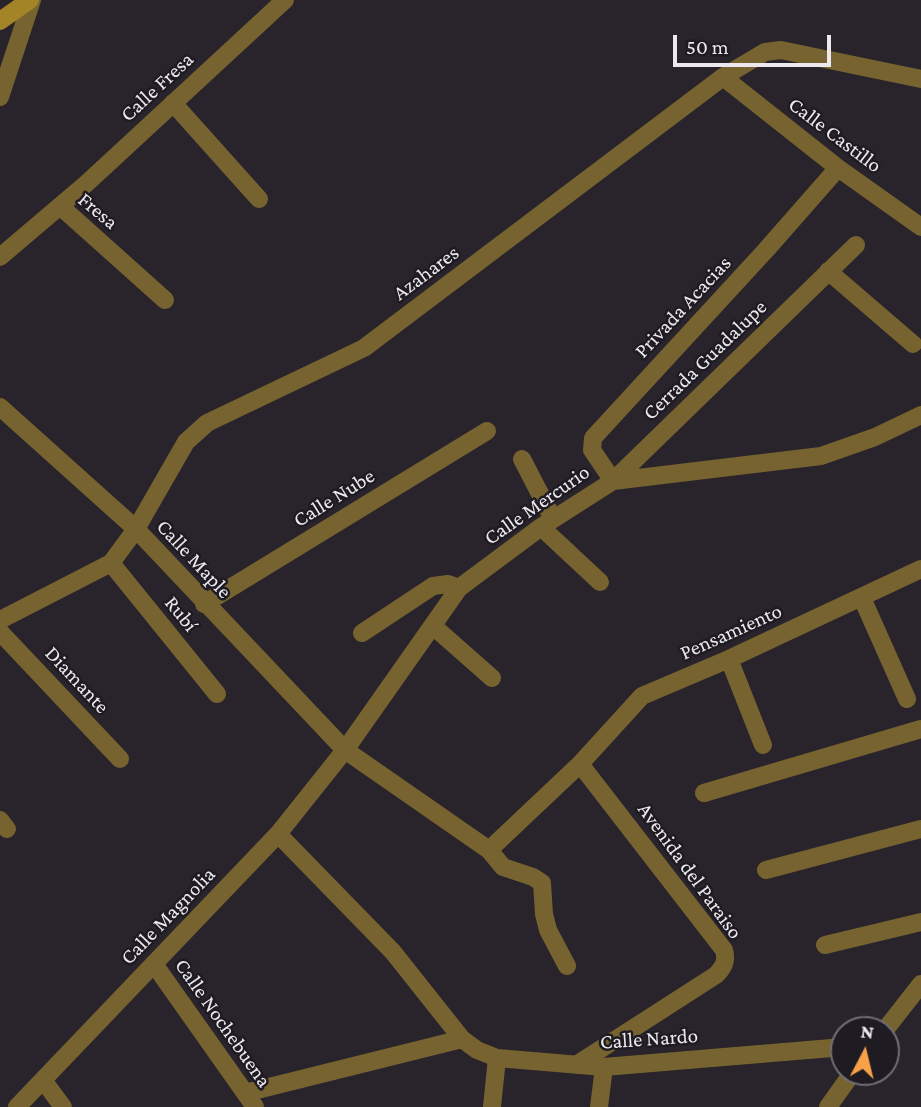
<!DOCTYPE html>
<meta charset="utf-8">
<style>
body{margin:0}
#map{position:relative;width:921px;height:1107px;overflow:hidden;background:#29242b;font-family:"Crimson Pro",serif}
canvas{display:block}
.north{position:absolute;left:830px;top:1016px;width:70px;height:70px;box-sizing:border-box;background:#1f1b22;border:2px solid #716d74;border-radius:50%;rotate:7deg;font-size:19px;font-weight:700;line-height:28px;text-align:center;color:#ece9ee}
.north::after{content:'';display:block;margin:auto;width:24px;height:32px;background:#f7a148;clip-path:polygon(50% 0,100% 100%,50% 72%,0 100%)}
.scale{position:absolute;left:673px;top:35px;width:158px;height:32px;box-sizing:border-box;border:4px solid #ece9ee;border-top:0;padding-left:9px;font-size:21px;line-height:24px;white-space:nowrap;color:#ece9ee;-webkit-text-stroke:5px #1f1b22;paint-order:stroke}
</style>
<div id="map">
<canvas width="921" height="1107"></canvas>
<div class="north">N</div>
<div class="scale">50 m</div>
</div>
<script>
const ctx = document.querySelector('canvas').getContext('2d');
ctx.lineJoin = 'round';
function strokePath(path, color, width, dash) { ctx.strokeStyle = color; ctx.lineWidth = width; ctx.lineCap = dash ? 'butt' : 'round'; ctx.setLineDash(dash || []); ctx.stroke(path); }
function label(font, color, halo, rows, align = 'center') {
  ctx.font = font + ' "Crimson Pro",serif'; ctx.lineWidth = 5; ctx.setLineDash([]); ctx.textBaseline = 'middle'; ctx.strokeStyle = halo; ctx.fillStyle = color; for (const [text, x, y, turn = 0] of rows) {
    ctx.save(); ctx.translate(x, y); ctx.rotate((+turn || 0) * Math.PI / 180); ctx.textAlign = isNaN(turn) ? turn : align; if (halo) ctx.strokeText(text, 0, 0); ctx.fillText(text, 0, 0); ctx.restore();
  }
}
const street = new Path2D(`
 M723,77L838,168L921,227
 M0,97L32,0
 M173,103L259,199
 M838,168L766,250L593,438L592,450L613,481L856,245
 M60,206L165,300
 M0,257L87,183L285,0
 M828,271L913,344
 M0,407L136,529L345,750L489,850L503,867L533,877L542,883L544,914L548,930L567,966
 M522,459L553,519
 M541,527L600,582
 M111,563L217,694
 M862,598L907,699
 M204,604L487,431
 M0,620L111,563L136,529L186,442L207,423L364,348L723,77L765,52L781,50L921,79
 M433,626L492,678
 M0,632L120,759
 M362,633L433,586L448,584L459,588
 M729,659L763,745
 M704,793L921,729
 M0,820L7,829
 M278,834L393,952L462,1039
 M489,850L580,764L642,696L729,659L921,569
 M766,870L921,829
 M825,945L921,922
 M154,964L255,1107
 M885,1030L921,984
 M576,1065L716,975C724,967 727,961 724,950L580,764
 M43,1080L63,1107
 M245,1093L462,1039L477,1050L497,1058L604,1067L844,1047
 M17,1107L278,834L345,750L459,588L541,527L613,481L821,456L875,437L921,415
 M492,1107L497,1058
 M599,1107L604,1067
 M828,1107L853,1072`);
const secondary = new Path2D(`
 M0,21L30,0`);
const streetNames = [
 ["Calle Fresa",157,87,-43],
 ["Calle Castillo",835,135,37],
 ["Fresa",98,211,40],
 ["Azahares",426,273,-37],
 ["Privada Acacias",683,307,-47],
 ["Cerrada Guadalupe",705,360,-44],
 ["Calle Nube",334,498,-32],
 ["Calle Mercurio",537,505,-35],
 ["Calle Maple",194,559,47],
 ["Rubí",181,614,51],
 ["Pensamiento",731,632,-24],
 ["Diamante",77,680,47],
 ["Avenida del Paraiso",690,871,54],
 ["Calle Magnolia",168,916,-46],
 ["Calle Nochebuena",223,1023,55],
 ["Calle Nardo",649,1039,-4]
];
strokePath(street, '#76632f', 18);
strokePath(secondary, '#a38528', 18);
label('21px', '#ece9ee', '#1f1b22', streetNames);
</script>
